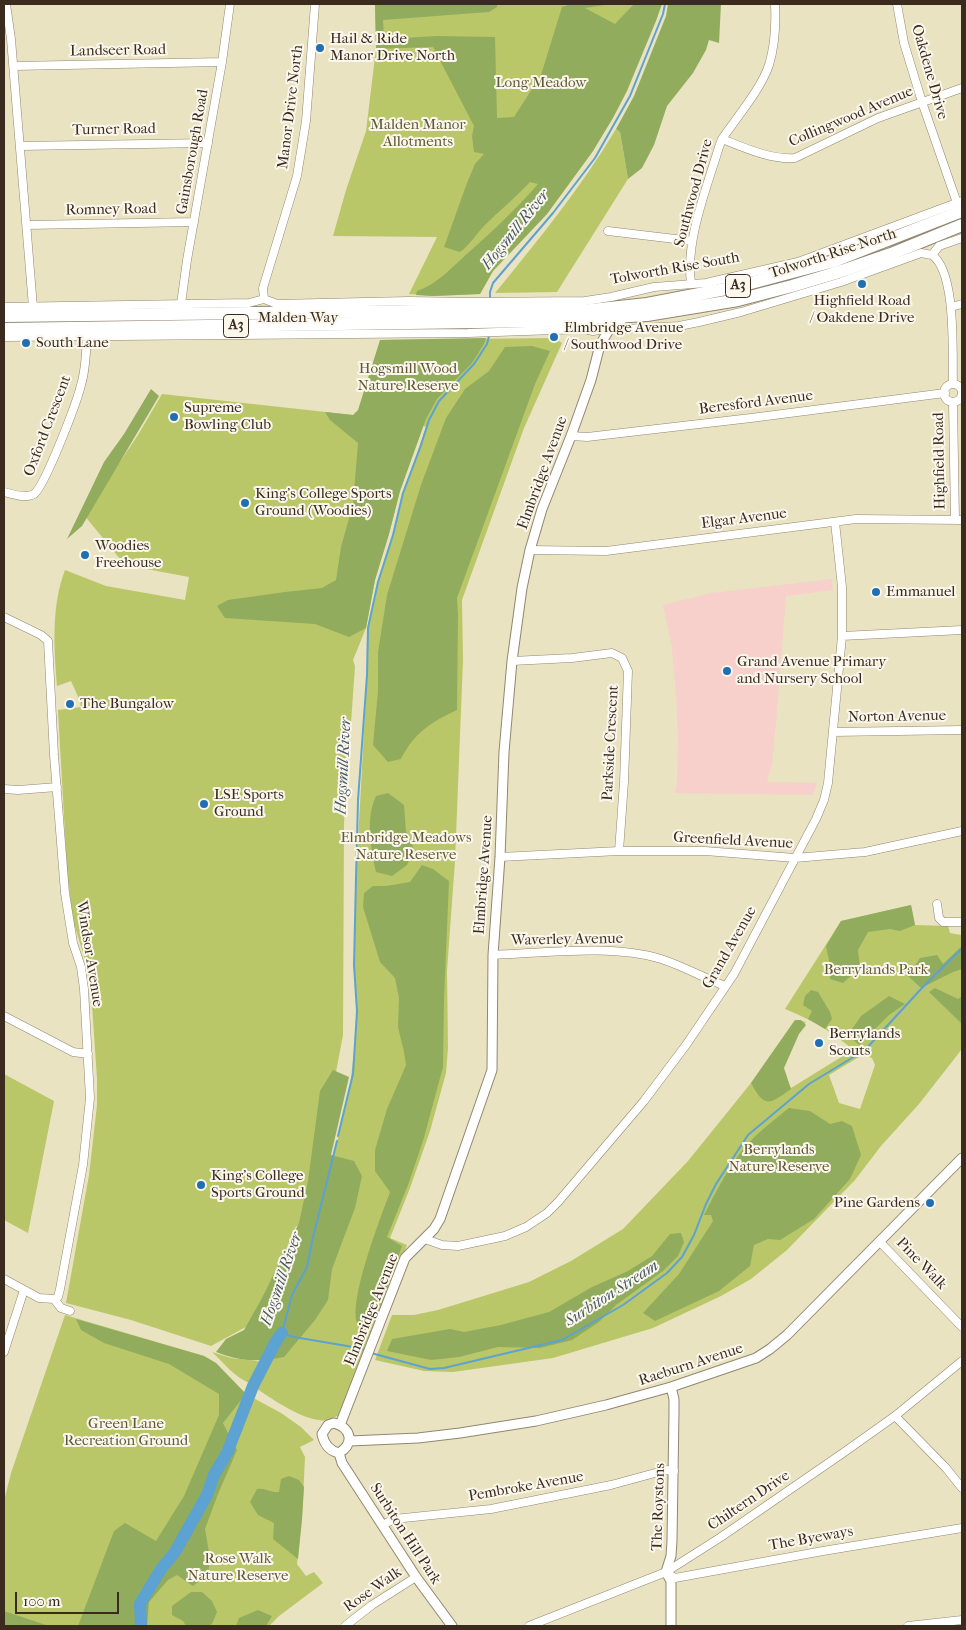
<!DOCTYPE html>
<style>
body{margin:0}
#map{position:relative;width:966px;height:1630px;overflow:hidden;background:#e9e3c2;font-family:"IM FELL French Canon",serif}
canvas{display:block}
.frame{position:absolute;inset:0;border:5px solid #3b2a1e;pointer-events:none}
.scale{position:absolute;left:15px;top:1592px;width:104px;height:22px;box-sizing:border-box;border:2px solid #3b2a1e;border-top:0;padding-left:6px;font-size:15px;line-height:18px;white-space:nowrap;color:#3b2a1e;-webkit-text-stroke:4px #fbf7ec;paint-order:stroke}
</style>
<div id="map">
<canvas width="966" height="1630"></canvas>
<div class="frame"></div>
<div class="scale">100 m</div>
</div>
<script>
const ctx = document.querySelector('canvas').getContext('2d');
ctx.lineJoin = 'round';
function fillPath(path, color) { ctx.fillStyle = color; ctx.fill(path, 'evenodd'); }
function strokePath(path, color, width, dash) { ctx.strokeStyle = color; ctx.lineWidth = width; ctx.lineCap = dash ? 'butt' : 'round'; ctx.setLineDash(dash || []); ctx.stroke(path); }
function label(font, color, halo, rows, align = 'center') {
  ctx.font = font + ' "IM FELL French Canon",serif'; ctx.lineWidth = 4; ctx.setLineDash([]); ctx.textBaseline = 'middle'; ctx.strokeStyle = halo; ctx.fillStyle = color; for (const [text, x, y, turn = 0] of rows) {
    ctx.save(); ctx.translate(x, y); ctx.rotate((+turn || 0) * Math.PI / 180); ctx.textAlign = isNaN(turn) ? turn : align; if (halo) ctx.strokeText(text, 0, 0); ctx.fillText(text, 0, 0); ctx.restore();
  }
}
const built = new Path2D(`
 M832,579L833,590L786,596L776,724L772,764L767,782L817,783L813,795L675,793L677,783L678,739L676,694L672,648L663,605L711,593Z`);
const green = new Path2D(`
 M375,4H662L593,151L547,214L493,271L480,294L433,296L409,294L437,237L333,236L346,190L366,131L376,49Z
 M616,129L620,132L628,179L557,292L495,293C538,240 581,188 616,129Z
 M554,338L562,343L524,428L462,600L463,660L455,861L447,971L448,1048L446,1073L430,1131L410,1188L390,1238L407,1245C386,1301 362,1355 341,1411L338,1416C334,1417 330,1420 327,1420C307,1424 269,1397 253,1386L276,1341L330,1172L350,1086L355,1044L357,1011L354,965L356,878L367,675L368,628L379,579L393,535L403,493L426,427L397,415L380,340Z
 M162,394L353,415L421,432L400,491L389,534L375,580L366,628L353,660L355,666L344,823L343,1035L312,1199L302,1228L296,1226L255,1322L211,1346L131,1320L66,1303L89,1175L97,1105V1079L91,990L87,966L73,920L67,870L58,710L81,707L80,701L71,681L57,686C54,647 51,607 65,570L106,586L185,600L189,577L125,565L84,515L138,435Z
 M911,905L915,925L948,926L950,933L961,935L962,938V1049L919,1104L881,1146L855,1180L787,1250L751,1279L721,1296L653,1328L553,1358L453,1372L424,1371L375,1360L392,1315H414L438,1310L529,1282L571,1261L623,1229L688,1161L751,1083L795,1020L806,1022L775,1065L791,1088L851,1051L859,1057L829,1075L839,1103L860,1109L875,1065L872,1058C855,1054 843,1040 828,1031C815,1022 800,1015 785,1009L841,921Z
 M4,1074L54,1101L28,1233L4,1220Z
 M65,1315L204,1356L216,1363L246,1394L281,1413L301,1427L314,1440L300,1447L305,1457L302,1519L297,1564L306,1576L314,1572L323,1583L279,1616L269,1626H143L142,1604L187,1540L213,1492L219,1472L234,1443L223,1424L224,1449L199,1504L173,1549L138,1600L137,1626H13L4,1623V1501L11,1473Z
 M212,1352L231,1358L264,1362L251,1384C233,1376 226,1365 212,1352Z`);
const forest = new Path2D(`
 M375,4H497V7L489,12L383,20L384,39L437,36L495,37L497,118L514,117L541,75L562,7L571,4H611L585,8L615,24L634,4H662L656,21L627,91L613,118L593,151L547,214L493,271L480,294L433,296L416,295L417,291C439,283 452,267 469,252C494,230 517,208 538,184L530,182C515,198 499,211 484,226C476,234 470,245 460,252L444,247L467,183L475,164L484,154L474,152L472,136L474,126L433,47L376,49Z
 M668,4H721L719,43L709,40L706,50L693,73L667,106L654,145L642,168L628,179L620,132L616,129L634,96L666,16Z
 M486,338L484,344L472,363L437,399L426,419L400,491L389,534L375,580L366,628L349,637L315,624L225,618L217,606L228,600L285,592L322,588L336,580L341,547L353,504L358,443L330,420L325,412L353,415L358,410L380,340Z
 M532,346L550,351L535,384L457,598L458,615L457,710C431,722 414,733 401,759L388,762L373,745L378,691V652L387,595L421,485L446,418L465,389L489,371L505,347Z
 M151,389L159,396L82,526L67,539L104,462L124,434Z
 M388,793L404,805L406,831L414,849L407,865L392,876L376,872C371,847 365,820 376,796Z
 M422,865L433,869L449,881L444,1000L443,1067L423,1141L408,1185L387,1237L402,1246L384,1297L367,1335C364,1332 359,1327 357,1323C349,1299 380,1219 390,1192L375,1171V1150L387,1109L406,1065L404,1052L398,1027L399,998L395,978L380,962L363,907L364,893L373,886H386L410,882Z
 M911,905L915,925L900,931L890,929L868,932L858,950L860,967L843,983L830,979L829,960L826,946L841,921Z
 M962,946V969L953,972L921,988L908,976L920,958L937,955L943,964Z
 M935,988L958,999L962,996V1024L929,992Z
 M811,990L818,992L830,1012L832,1019L825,1029L808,1019L812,1011L803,1005L805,996Z
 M889,996L905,1004L889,1015L859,1045L848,1035L861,1016Z
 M795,1020H801L806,1025L799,1034L784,1068L791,1089C771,1103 765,1110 751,1083Z
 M333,1070L349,1077L331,1155L354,1161L362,1176L355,1208L332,1269L328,1300L315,1320L284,1357C257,1362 242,1362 216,1352L226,1339L244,1330L262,1298L299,1223L308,1181L320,1091Z
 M789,1108L810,1111L830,1124L842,1121L852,1126L861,1155L850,1179L814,1219L780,1240L768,1239L754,1245L750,1266L719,1291L655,1321L643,1313L679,1274L713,1221L711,1215H704C716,1192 728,1167 745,1147C757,1133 774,1120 789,1108Z
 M681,1233L684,1242L678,1256L663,1271L616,1305L599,1322L572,1340L540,1348L498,1347L459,1357L431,1360L387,1351L392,1339L450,1329L464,1332L501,1325L549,1312L592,1287L628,1271L652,1256L670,1234Z
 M76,1319L204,1356L216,1363L246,1394L223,1423L237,1450L218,1494L205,1529L209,1552V1574L193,1586L177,1575L168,1580L149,1602L147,1626H78L114,1531L125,1523L156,1541L184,1496L219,1415V1394L169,1364L104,1343L81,1330Z
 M289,1476L299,1480L304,1487L302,1519L298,1559L273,1539L274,1523L258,1515L250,1502L257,1489C266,1488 271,1493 279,1492L281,1479Z
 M191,1592H202L212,1601L217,1612L212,1624L209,1626H186L183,1621L172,1615V1606Z
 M258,1610L272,1616L266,1626H236L239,1618Z
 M4,1611L49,1626H4Z`);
const stream = new Path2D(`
 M490,299V292L493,283L553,213L595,158L630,96L663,14L665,4
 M338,1136L353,1074L355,1043L357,1011L354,965L356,878L358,800L367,675L368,628L378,582L393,535L403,493L420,448L429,420L439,401L474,364L487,344L489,336
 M337,1141L313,1237L307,1267L292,1295L282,1333L294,1337L359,1348L367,1351
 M371,1353L430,1369L444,1368L562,1340L623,1305L667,1273L682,1257L694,1235L706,1204L716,1184L748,1135L809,1084L865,1050L921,989L957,953L962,949`);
const river = new Path2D(`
 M141,1626L140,1604L161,1569L175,1552L207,1495L214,1475L227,1453L253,1386L276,1341L282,1333`);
const minor = new Path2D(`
 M6,4L11,39L33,307
 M897,4L904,43L922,102L957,203
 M14,66L222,62
 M722,139C745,148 771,160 795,158L878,118L962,88
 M20,146L208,143
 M27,225L194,222
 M608,231L692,241
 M932,255C957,272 952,356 953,384
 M932,255L939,246L962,238
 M691,283C685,241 707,187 719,147L722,139C737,117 761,89 769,65C775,45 776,24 775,4
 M264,299L263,288L297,176L306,121L315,4
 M181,304L187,260L222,62L230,4
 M4,307L249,303L264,299L277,304L408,301L471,302L585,301L611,297L654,287L706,283L798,262L962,201
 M951,307L962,304
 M4,337L468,333L584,329L593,331L610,328L625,329L679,326L699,322L741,312L841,282L921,253L932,255
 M944 393a9 9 0 1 1 18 0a9 9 0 1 1-18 0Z
 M953,402L955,520
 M571,436L587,437L751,418L945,393
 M4,492C12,494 26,499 34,494C45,486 77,402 81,385C86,369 86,352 87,335
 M530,550L606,551L856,519L962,520
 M4,617L41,635L48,641L54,755L65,893L73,943L81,967L84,989L90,1098L83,1165L60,1289L58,1297L54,1299
 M842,636L962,630
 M512,661L572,658L612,653L622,658L628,671L624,782L619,851
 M833,732L962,730
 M4,789L18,790L57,787
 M500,857L619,851H705L795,858L865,852L962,831
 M937,904L939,918L943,922H962
 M493,955C545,953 612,944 661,959C683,966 704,978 725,986
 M4,1016L73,1052L88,1054
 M425,1239L442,1245L458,1246L505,1236L526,1227L547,1213L558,1202L644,1101L686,1045L734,974L816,819L824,800L828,783L842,636V587L835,522
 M880,1242L962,1327
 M4,1279L39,1298L54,1299L61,1308L70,1311
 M4,1352L24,1290
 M895,1416L946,1468L962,1488
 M383,1525L394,1519L491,1509L611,1485L666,1470L674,1471
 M666,1572L675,1578L823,1551L962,1528
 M345,1626L372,1605L416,1577
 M529,1626L666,1572L721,1537L843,1453L895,1416L962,1361
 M908,1626L962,1620`);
const tertiary = new Path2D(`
 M334,1423C351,1428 355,1443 339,1453C330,1451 324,1444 322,1434L328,1425Z
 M340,1425L405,1258L434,1229L440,1219L492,1070L493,955L500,857L504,752L512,661L522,588L530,550L542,509L571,436L591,380L600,345L610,328L625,317
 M350,1441L418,1438L460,1433L536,1421L606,1405L671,1387L756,1358L770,1349L787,1335L962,1158
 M339,1453L342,1463L416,1577L452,1626
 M671,1626V1581L666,1572L671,1556L672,1541L674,1411V1399L671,1387`);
const trunk = new Path2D(`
 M4,316L502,310L582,311L647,304L736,287L834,261L962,211
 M4,329L544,321L647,315L738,300L792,286L839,272L891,254L962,225`);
const markers = [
 [320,48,5,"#1f6fb2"],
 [862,284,5,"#1f6fb2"],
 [554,337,5,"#1f6fb2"],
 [26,343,5,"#1f6fb2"],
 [174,417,5,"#1f6fb2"],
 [245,503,5,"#1f6fb2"],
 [85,555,5,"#1f6fb2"],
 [876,592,5,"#1f6fb2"],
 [727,671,5,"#1f6fb2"],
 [70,704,5,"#1f6fb2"],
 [204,804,5,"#1f6fb2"],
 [819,1043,5,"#1f6fb2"],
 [201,1185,5,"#1f6fb2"],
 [930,1203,5,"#1f6fb2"]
];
const shields = [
 [738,286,25],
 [236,326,25]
];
const shieldNames = [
 ["A3",738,286],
 ["A3",236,326]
];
const poiNames = [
 ["Hail & Ride",330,39],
 ["Manor Drive North",330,56],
 ["Highfield Road",862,301,"center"],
 ["/ Oakdene Drive",862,318,"center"],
 ["Elmbridge Avenue",564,328],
 ["/ Southwood Drive",564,345],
 ["South Lane",36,343],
 ["Supreme",184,408],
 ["Bowling Club",184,425],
 ["King's College Sports",255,494],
 ["Ground (Woodies)",255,511],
 ["Woodies",95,546],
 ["Freehouse",95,563],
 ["Emmanuel",886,592],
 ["Grand Avenue Primary",737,662],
 ["and Nursery School",737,679],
 ["The Bungalow",80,704],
 ["LSE Sports",214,795],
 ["Ground",214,812],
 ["Berrylands",829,1034],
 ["Scouts",829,1051],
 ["King's College",211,1176],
 ["Sports Ground",211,1193],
 ["Pine Gardens",920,1203,"right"]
];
const streetNames = [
 ["Landseer Road",118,51,-1],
 ["Oakdene Drive",929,72,74],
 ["Manor Drive North",291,107,-83],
 ["Collingwood Avenue",851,117,-23],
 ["Turner Road",114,130,-1],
 ["Gainsborough Road",193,152,-80],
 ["Southwood Drive",694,193,-75],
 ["Romney Road",111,210,-1],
 ["Tolworth Rise North",833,254,-18],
 ["Tolworth Rise South",675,269,-10],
 ["Malden Way",298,318],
 ["Beresford Avenue",756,403,-7],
 ["Oxford Crescent",48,426,-69],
 ["Highfield Road",940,461,-91],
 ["Elmbridge Avenue",543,473,-70],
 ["Elgar Avenue",744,519,-7],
 ["Norton Avenue",897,717,-1],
 ["Parkside Crescent",611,743,-87],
 ["Greenfield Avenue",733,841,3],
 ["Elmbridge Avenue",484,875,-86],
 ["Waverley Avenue",567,940,-1],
 ["Grand Avenue",730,948,-60],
 ["Windsor Avenue",89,954,81],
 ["Pine Walk",921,1264,46],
 ["Elmbridge Avenue",372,1310,-68],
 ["Raeburn Avenue",691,1365,-18],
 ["Pembroke Avenue",526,1487,-10],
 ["Chiltern Drive",749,1501,-34],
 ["The Roystons",659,1507,-88],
 ["Surbiton Hill Park",405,1534,57],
 ["The Byeways",811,1539,-10],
 ["Rose Walk",373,1590,-35]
];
const parkNames = [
 ["Long Meadow",541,83],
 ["Malden Manor",418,125],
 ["Allotments",418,142],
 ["Hogsmill Wood",408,369],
 ["Nature Reserve",408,386],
 ["Elmbridge Meadows",406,838],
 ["Nature Reserve",406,855],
 ["Berrylands Park",876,970],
 ["Berrylands",779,1150],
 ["Nature Reserve",779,1167],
 ["Green Lane",126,1424],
 ["Recreation Ground",126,1441],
 ["Rose Walk",238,1559],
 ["Nature Reserve",238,1576]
];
const waterNames = [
 ["Hogsmill River",516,230,-51],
 ["Hogsmill River",344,766,-87],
 ["Hogsmill River",282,1279,-71],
 ["Surbiton Stream",612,1294,-33]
];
fillPath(built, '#f7d0cb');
fillPath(green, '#b9c769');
fillPath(forest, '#92ac5d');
strokePath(stream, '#5ca2d2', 2);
strokePath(river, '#5ca2d2', 12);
strokePath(minor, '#928670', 9);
strokePath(tertiary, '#928670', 11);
strokePath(trunk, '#928670', 14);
strokePath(minor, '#fff', 8);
strokePath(tertiary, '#fff', 9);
strokePath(trunk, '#fff', 12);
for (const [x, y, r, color] of markers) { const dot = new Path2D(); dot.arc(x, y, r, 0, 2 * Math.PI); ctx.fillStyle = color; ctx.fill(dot); strokePath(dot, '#fbf7ec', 2); }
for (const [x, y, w] of shields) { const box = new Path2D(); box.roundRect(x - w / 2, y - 11.5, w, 23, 4); ctx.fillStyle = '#fbf7ec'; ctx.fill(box); strokePath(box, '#3b2a1e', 1); }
label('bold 14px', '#3b2a1e', null, shieldNames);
label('15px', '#3b2a1e', '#fbf7ec', poiNames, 'left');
label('15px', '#3b2a1e', '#fbf7ec', streetNames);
label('15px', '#615934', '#fbf7ec', parkNames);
label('italic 16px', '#485a66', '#fbf7ec', waterNames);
</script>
